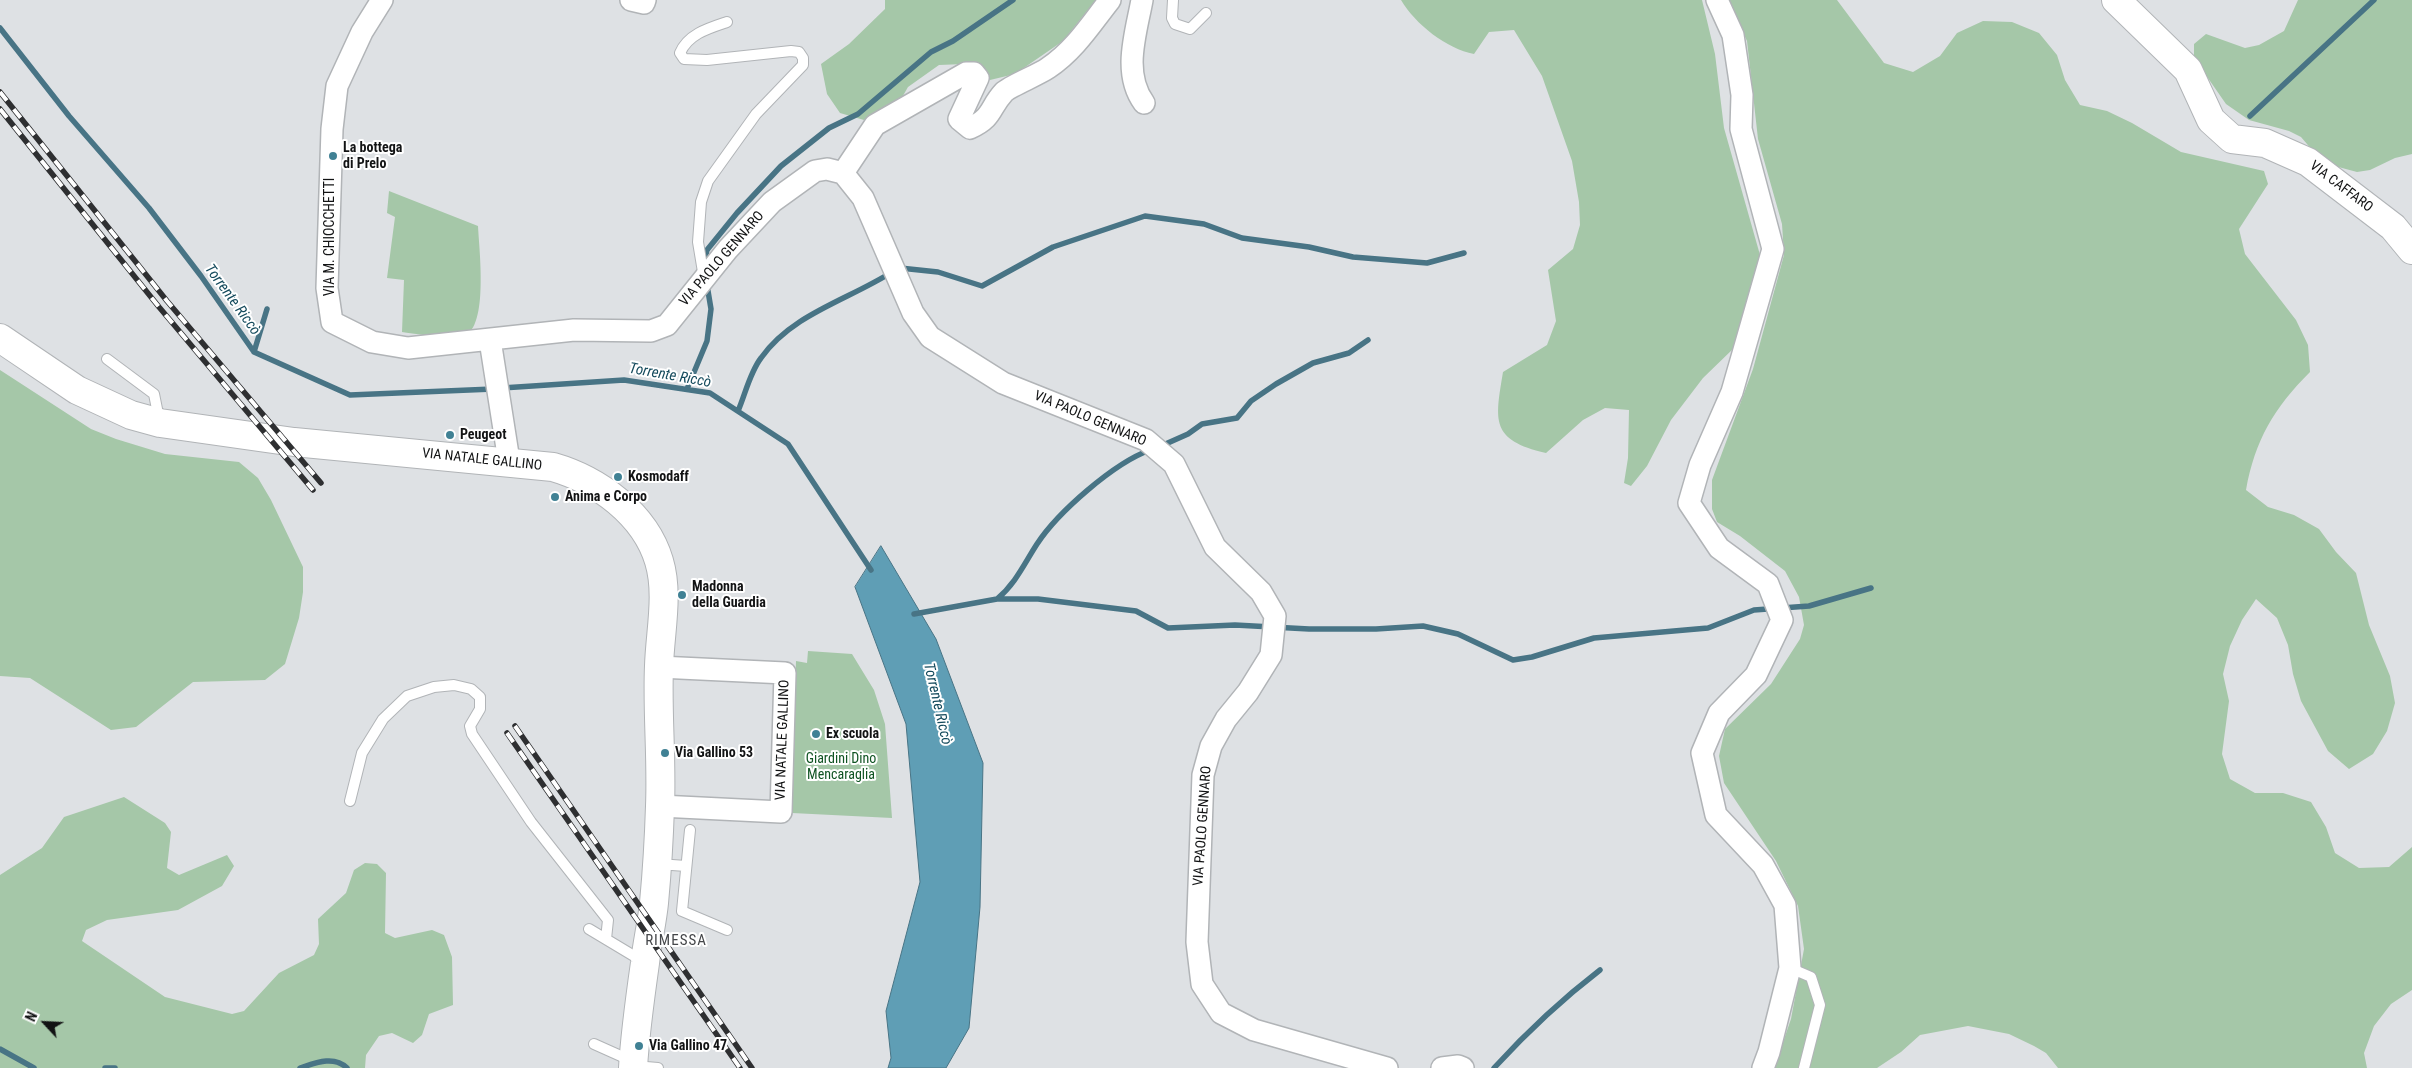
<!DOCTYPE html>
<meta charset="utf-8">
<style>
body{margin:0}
#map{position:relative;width:2412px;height:1068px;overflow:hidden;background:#dee1e4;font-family:"Roboto Condensed",sans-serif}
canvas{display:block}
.north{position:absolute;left:20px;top:998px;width:50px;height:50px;-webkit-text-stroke:4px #fff;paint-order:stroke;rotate:295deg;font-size:14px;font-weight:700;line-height:20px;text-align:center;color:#121314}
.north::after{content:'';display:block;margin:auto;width:18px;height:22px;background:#121314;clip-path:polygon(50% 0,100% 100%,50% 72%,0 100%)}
</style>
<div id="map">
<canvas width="2412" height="1068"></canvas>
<div class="north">N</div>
</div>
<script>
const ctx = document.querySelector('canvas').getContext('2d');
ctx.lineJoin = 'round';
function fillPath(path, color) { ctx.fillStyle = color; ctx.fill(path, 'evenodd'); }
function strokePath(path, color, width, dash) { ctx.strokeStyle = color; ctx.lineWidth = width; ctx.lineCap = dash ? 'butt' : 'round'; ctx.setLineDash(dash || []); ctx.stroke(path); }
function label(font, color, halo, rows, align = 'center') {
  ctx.font = font + ' "Roboto Condensed",sans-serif'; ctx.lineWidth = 4; ctx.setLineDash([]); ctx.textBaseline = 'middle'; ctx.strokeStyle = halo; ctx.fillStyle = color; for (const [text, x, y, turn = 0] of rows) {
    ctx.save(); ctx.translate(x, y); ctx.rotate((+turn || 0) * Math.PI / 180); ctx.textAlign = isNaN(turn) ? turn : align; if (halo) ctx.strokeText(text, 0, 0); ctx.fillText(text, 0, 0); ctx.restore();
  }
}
const green = new Path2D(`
 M885,0H1096L1063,41L1015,74L990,80L980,65L964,64L939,65L908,87L900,101L864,120L840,113L827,94L821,64L849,44L885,9Z
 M1401,0H1702L1715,54L1724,128L1760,255L1748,316L1734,348L1703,378L1671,420L1647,466L1631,486L1624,483L1628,458L1629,410L1605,408L1583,420L1546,453C1490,440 1495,421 1503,372L1547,345L1556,321L1548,270L1573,249L1580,225L1579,202L1572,161L1542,76L1514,30L1489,32L1474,54C1447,49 1415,24 1401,0Z
 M1727,0H1837L1884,63L1913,72L1940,56L1957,33L1983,21L2012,22L2039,33L2057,55L2065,80L2080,105L2107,111L2132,123L2181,152L2264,171L2268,184L2239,229L2245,254L2296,320L2308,345L2310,372C2274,408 2255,440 2246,490L2268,507L2294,515L2319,529L2336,552L2356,573L2369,625L2390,676L2395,703L2387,731L2373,754L2349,769L2328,751L2301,701L2293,674L2288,645L2277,618L2256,599L2242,620L2230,646L2223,674L2229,701L2222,754L2230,779L2255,793H2283L2311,802L2326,827L2335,853L2359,868L2389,867L2412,847V990L2391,1004L2374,1026L2364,1053L2367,1068H2058L2046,1053L2034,1046L2009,1034L1968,1026L1920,1035L1901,1052L1877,1068H1774L1791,1019L1804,949L1798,906L1776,861L1724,783L1719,756L1725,729L1771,684L1800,639L1804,625L1799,597L1785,571L1740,536L1717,522L1712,509V480L1753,369L1784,255L1782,224L1758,139L1747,41Z
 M2298,0H2412V154L2395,158L2370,170L2357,172L2331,165L2319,158L2301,137L2289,131L2249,120L2226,104L2194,58V44L2206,34L2245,48L2259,45L2284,31Z
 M389,191L478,226C479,248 489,327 464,336C450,340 417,334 402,332L404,280L387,278L395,217L387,213Z
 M0,370L91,429L116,439L165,454L239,462L258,478L271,500L303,567V592L299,618L285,664L265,680L193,682L136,727L111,730L30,678L0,676Z
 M808,651L852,654L874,690L885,724L892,818L792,813L796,661L807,663Z
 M124,797L165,823L171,832L167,868L179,875L227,855L234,866L222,886L178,910L107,920L86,930L82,941L165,997L232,1014L244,1011L279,973L314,955L319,944L318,919L346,893L354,870L365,863L377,864L386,873L385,933L395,938L432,930L444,935L452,957L453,1005L429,1014L422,1035L413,1043L392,1033L379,1036L366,1055L365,1068H0V875L42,848L64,817Z`);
const water = new Path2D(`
 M881,546L936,639L983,763L980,907L969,1028L946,1068H888L891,1058L886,1011L920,882L906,724L855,587Z`);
const stream = new Path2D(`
 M0,28L69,116L149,208L201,276L254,352L350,395L493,389
 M2250,116L2374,0
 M704,264L707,250L737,213L781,166L829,128L858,114L931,52L953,41L1013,0
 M900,268L938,272L982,286L1053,247L1145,216L1204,224L1242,238L1309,247L1353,257L1427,263L1464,253
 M254,352L267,309
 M502,388L624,380L710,393L788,444L871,570
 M687,389L707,341L711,309L707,285
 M738,411C745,395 750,372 761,358C792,314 848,300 892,272
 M1161,446L1188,434L1202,424L1237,418L1251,401L1276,384L1313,363L1349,353L1368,340
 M997,599C1016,583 1024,564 1037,544C1058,512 1114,463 1150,450
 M914,614L997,599H1038L1136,611L1168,628L1235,625L1309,629H1376L1423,626L1458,634L1513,660L1532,657L1594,638L1708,628L1754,610L1809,606L1871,588
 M0,1049L34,1068
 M105,1068H115
 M300,1068C315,1063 334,1055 347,1068
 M1494,1068C1527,1032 1561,1000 1600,970`);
const lane = new Path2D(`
 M1173,0L1172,18L1175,24L1190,29L1206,13
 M704,278L698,242L701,202L708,181L756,114L803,65V58L799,52L791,51L707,60L684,59L680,53C688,34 709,28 727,22
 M107,359L154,394L159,419
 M350,801L362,753L383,719L407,696L434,687L454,685L471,689L480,697V709L470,726L472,734L531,822L608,920L606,939
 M690,830L682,911L727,930
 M658,864L686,866
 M589,929L644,962
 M1790,968L1811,977L1820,1005L1804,1068
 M594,1044L632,1061
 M634,1066L658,1068`);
const street = new Path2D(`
 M382,0L362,32L337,86L332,129L327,288L332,322L372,342L408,348L574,330L651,331L667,325L728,249L772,202L815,171L827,169L843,173L863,198L913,313L930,337L1003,383L1146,440L1174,464L1215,547L1261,592L1275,616L1271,655L1248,692L1226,719L1211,746L1203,775L1197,942L1202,984L1221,1013L1254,1030L1387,1068
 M631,0L644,3L645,0
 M1142,0C1136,33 1122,73 1144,103
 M1717,0L1733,35L1742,95L1741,129L1773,249L1732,392L1700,465L1689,503L1719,548L1768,584L1782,620L1756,675L1719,713L1702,753L1716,815L1763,865L1785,905L1790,968L1769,1052L1763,1068
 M843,173L875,125L966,73H974L978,78L959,119L970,128C994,117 989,108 1004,92C1010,86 1038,75 1048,68C1074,51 1091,24 1110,0
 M490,340L509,461
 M659,667L785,673L781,812L660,806
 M1442,1068L1458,1066L1463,1068`);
const secondary = new Path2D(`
 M2116,0L2188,70L2211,120L2232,139L2265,143L2308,162L2393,227L2412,250`);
const primary = new Path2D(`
 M0,338L77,390L131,415L160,423L294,442L553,467C598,480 645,514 659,561C669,594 660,632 659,666C657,712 662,759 660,806C659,838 657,871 654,903C652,923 647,943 645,963C640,998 635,1033 633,1068`);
const rail = new Path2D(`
 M0,92L167,301L321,483
 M0,109L159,307L313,490
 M515,726L752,1068
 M507,733L740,1068`);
const markers = [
 [333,156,5,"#408194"],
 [450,435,5,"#408194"],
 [618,477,5,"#408194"],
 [555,497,5,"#408194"],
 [682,595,5,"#408194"],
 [816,734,5,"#408194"],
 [665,753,5,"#408194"],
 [639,1046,5,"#408194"]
];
const poiNames = [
 ["La bottega",343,148],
 ["di Prelo",343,164],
 ["Peugeot",460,435],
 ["Kosmodaff",628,477],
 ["Anima e Corpo",565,497],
 ["Madonna",692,587],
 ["della Guardia",692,603],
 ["Ex scuola",826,734],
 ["Via Gallino 53",675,753],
 ["Via Gallino 47",649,1046]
];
const streetNames = [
 ["VIA CAFFARO",2341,187,37],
 ["VIA M. CHIOCCHETTI",330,237,-90],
 ["VIA PAOLO GENNARO",722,259,-49],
 ["VIA PAOLO GENNARO",1090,419,23],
 ["VIA NATALE GALLINO",482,460,6],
 ["VIA NATALE GALLINO",783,740,-88],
 ["VIA PAOLO GENNARO",1203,826,-86]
];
const parkNames = [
 ["Giardini Dino",841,759],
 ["Mencaraglia",841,775]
];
const waterNames = [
 ["Torrente Riccò",232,300,54],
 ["Torrente Riccò",670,376,10],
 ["Torrente Riccò",937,704,77]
];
const neighbourhoodNames = [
 ["RIMESSA",676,941]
];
fillPath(green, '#a5c7a8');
fillPath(water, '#5f9eb5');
strokePath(water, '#487485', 1);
strokePath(stream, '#487485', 5.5);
strokePath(lane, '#b1b4b7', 12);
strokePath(street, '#b1b4b7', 24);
strokePath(secondary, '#b1b4b7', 30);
strokePath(primary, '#b1b4b7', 30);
strokePath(lane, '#fff', 10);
strokePath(street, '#fff', 21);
strokePath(secondary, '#fff', 28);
strokePath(primary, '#fff', 28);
strokePath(rail, '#2e2f31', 5.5);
strokePath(rail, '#fff', 4, [11]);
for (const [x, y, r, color] of markers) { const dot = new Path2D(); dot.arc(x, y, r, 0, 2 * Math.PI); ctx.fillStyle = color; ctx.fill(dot); strokePath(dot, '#fff', 2); }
label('bold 14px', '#121314', '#fff', poiNames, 'left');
label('14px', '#121314', '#fff', streetNames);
label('14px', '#0f5322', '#fff', parkNames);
label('italic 15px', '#144a5c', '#fff', waterNames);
ctx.letterSpacing = '1px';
label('15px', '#45474a', '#fff', neighbourhoodNames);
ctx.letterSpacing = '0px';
</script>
